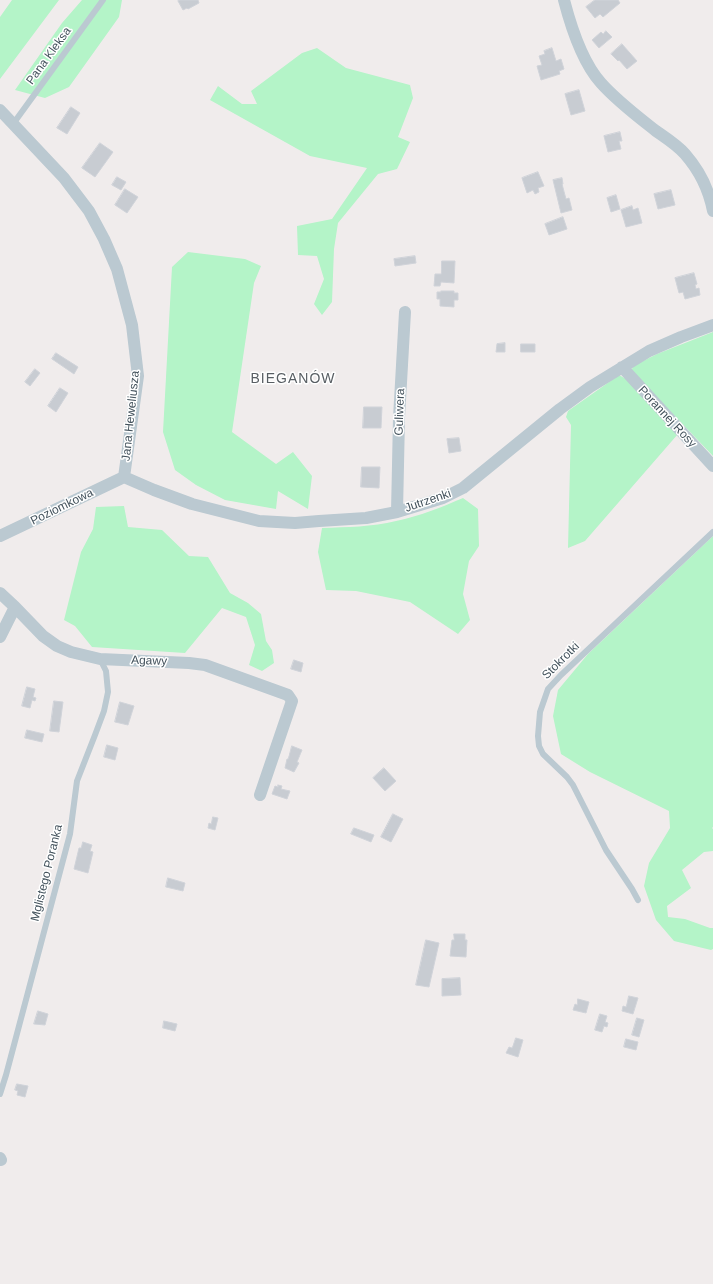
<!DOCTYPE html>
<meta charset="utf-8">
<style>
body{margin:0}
canvas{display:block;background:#f0ecec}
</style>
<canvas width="713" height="1284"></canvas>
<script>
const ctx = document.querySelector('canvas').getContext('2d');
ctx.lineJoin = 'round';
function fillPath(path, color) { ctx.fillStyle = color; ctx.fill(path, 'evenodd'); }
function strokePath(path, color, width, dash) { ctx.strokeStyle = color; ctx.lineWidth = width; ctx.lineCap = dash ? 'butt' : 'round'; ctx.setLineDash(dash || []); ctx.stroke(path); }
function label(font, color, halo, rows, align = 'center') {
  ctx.font = font + ' Helvetica,sans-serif'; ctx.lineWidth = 3; ctx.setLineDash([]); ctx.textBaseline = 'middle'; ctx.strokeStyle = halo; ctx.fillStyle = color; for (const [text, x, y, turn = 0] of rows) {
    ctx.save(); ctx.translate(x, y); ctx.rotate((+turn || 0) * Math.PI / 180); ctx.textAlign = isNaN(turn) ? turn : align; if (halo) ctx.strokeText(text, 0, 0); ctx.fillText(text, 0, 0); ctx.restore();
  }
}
const green = new Path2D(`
 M12,0H59L0,79V17Z
 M82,0H122L119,17L69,87L45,98L15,90L62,23Z
 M317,48L346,68L410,85L413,98L398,137L410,142L397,169L378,174L338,223L334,249L332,302L322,315L314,304L324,279L317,256L298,255L297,226L332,219L367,168L310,156L210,100L218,86L242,104H257L251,91L302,53Z
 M188,252L245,259L261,266L254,283L232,432L276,464L293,452L312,476L308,509L278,491L276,509L225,500L196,485L175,470L163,432L172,267Z
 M713,332V456L631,370L635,365L657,354Z
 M619,375L626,379L678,434L585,541L568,548L571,425L566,417L568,411Z
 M463,498L478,509L479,546L469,561L463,594L470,620L458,634L410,602L356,591L326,590L318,552L322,528C347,527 372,527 396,521C420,516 442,507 463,498Z
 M124,506L128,527L162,530L189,556L208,557L230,593L248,603L261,614L266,641L272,650L274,663L262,671L249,665L255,645L246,617L222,608L185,653L92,647L75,626L64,620L81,552L93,529L96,507Z
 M713,536V827L712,828L713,829V851L704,852L682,870L691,888L667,906L668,917L685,919L710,928H713V949L711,950L674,941L656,920L644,886L649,863L670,828L669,811L590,772L561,754L553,716L558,690L588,654Z`);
const building = new Path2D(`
 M180,0H198L199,3L188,9L187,8L183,10L178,1Z
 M595,0H618L620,3L603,17L600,14L595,18L586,7Z
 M606,31L612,37L599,48L592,40L601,32L603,34Z
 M622,44L637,61L627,69L619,60L618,61L611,54Z
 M552,48L556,61L561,59L564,69L559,71L560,74L541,80L537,66L542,65L539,56L545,54L544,51Z
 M579,90L585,111L571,115L565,94Z
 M71,107L80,113L67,134L57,128Z
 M620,132L622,141H619L621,149L608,152L604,136Z
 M100,143L113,152L95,177L82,168Z
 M538,172L544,186L538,188L539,192L535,194L533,190L527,193L522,178Z
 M117,177L126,182L121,190L112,185Z
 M562,178L563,184H562L566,199L569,198L572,210L561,213L553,180Z
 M125,189L138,197L127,213L115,205Z
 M671,190L675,205L658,209L654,194Z
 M616,195L620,209L611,212L607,198Z
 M632,206L633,210L638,208L642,223L626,227L621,210Z
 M563,217L567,229L549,235L545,224Z
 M415,256L416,263L395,266L394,259Z
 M442,261H455L454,283L441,282L440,286H434L435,274H441Z
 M694,273L697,284L695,285L696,289L699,288L700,295L685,299L683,292L679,293L675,278Z
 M441,291H454V293H458V300H454V307L440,306V299H437V292H441Z
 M505,343V352H496L497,344Z
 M521,344H535V352H521Z
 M56,353L78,367L74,374L52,359Z
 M35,369L40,373L30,386L25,382Z
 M60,388L68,393L56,412L48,406Z
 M364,407H382L381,428H363Z
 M459,438L461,451L449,453L447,439Z
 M362,467H380L379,488L361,487Z
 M294,660L303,663L301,672L291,669Z
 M27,687L35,689L33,697L36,698L35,701L32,700L30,708L22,706Z
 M54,701L63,702L59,732L50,731Z
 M120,702L134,706L128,725L115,722Z
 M27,730L44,734L42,742L25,738Z
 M107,745L118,748L115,760L104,757Z
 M292,746L302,750L297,762L299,763L294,772L285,768L287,759H288Z
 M384,768L396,781L385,791L373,778Z
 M278,785L282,786L281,789L290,791L287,799L272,794L275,786L278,787Z
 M393,814L403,819L391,842L381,837Z
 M213,817L218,818L215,830L208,828L209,823L211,824Z
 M354,828L374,835L371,842L351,834Z
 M83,842L92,845L90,851L93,852L88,873L74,869L79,848H81Z
 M168,878L185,883L183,891L166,887Z
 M454,934H465V940H467L466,957L450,956L452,940H454Z
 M426,940L439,943L429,987L416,985Z
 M460,978L461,995L442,996V979Z
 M629,996L638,998L633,1014L622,1011L623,1006L626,1007Z
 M578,999L589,1002L586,1013L573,1010L575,1004L577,1005Z
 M38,1011L48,1014L45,1025L34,1024Z
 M600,1014L607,1016L605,1022L608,1023L607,1027L604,1026L602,1032L595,1030Z
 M637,1018L644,1020L639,1037L632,1035Z
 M164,1021L177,1024L175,1031L163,1028Z
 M516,1038L523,1040L518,1057L506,1053L509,1047L512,1048Z
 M626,1039L638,1042L636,1050L624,1047Z
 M17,1084L28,1086L25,1097L17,1095L18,1091L15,1090Z`);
const service = new Path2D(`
 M13,124L103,0
 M638,900L632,889L606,850L573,785L567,777L543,754L539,746L538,736L540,712L548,689L561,675L713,532
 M0,1094L6,1075L70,834L77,781L95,735L104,711L108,692L106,671L100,659`);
const minor = new Path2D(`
 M564,0C571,27 582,62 601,83C617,101 637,116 656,131C666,138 677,145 685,154C699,170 709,190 713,211
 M0,110L64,178L89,211L104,239L117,269L132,325L138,376L124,477
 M622,367L713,466
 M124,477L154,490L192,504L259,521L295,523L319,521L366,518L397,512L443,498L463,488L560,409L590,387L649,351L681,337L713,325
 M397,512L399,418L405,312
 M0,536L124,477
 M0,593L15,607L0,637
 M15,607L43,636L57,646L71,652L100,659L189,663L205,665L288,695L292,701L260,795
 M0,1158L1,1160`);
const streetNames = [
 ["Pana Kleksa",49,56,-54],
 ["Guliwera",400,412,-88],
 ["Jana Heweliusza",131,416,-84],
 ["Porannej Rosy",667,417,47],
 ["Jutrzenki",428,501,-19],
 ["Poziomkowa",62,507,-26],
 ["Agawy",149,661,2],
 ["Stokrotki",561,661,-45],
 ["Mglistego Poranka",47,873,-76]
];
const quarterNames = [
 ["BIEGANÓW",293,379]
];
fillPath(green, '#b4f4c8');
fillPath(building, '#c8ccd2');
strokePath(building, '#d0d3d9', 1);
strokePath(service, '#bbc9d1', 6);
strokePath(minor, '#bbc9d1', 12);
label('12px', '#43525c', '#fff', streetNames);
ctx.letterSpacing = '1px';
label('14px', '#585e63', '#fff', quarterNames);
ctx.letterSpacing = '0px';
</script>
